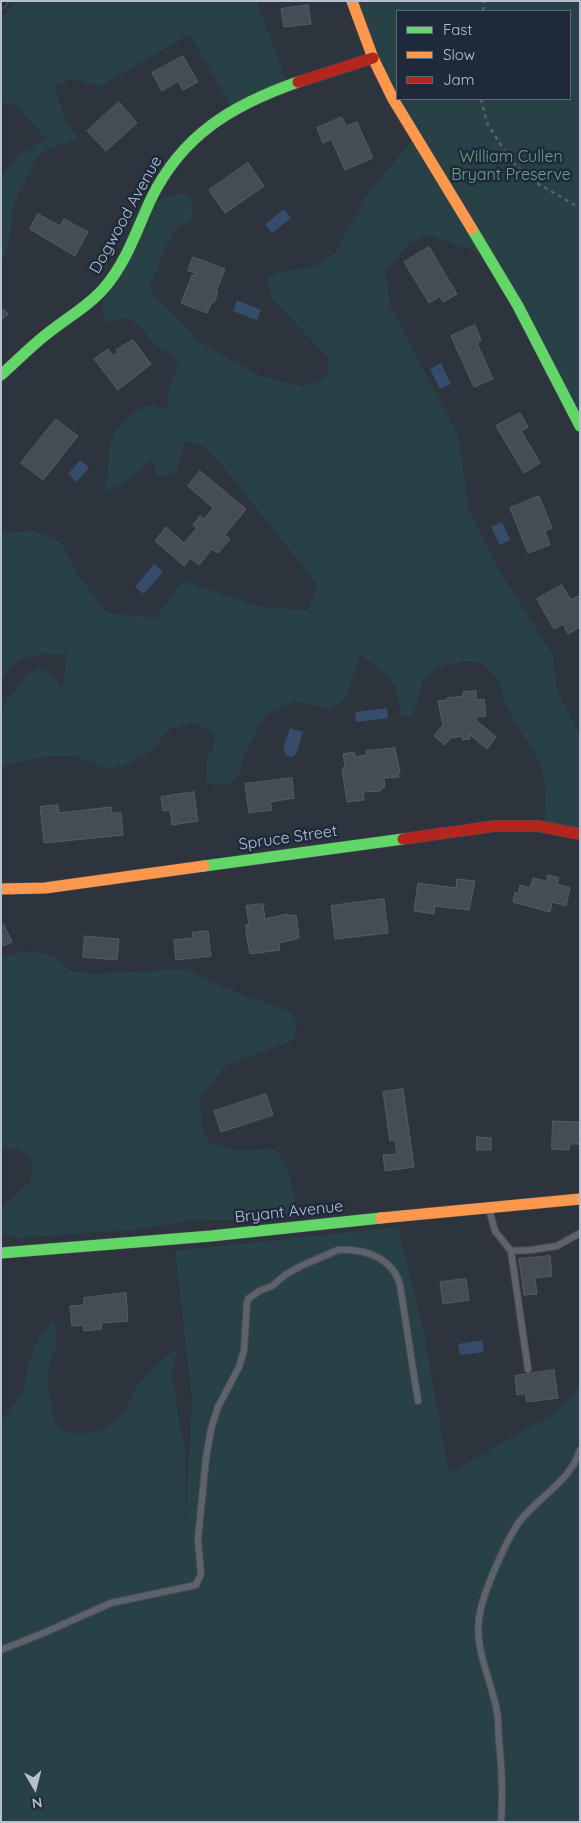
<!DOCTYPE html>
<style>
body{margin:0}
#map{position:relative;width:581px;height:1823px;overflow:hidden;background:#2d343e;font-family:Quicksand,sans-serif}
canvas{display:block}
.frame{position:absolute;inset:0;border:2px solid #b7c0cf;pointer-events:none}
.legend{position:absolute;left:396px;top:10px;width:175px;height:90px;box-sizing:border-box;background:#1e2a3b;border:1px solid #5b6676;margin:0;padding:6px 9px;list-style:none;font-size:15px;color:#b7c0cf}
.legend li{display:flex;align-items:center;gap:10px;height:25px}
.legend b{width:25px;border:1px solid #5b6676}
.north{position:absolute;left:10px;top:1763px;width:50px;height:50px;-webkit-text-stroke:4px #1e2a3b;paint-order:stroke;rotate:172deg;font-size:14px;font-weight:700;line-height:20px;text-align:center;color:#b7c0cf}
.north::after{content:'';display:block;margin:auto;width:18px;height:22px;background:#b7c0cf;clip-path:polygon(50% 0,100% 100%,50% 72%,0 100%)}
</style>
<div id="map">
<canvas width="581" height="1823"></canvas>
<div class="frame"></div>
<ul class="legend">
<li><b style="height:6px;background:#63d668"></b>Fast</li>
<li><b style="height:6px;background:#ff974d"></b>Slow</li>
<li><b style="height:6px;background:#b3261e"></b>Jam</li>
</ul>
<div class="north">N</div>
</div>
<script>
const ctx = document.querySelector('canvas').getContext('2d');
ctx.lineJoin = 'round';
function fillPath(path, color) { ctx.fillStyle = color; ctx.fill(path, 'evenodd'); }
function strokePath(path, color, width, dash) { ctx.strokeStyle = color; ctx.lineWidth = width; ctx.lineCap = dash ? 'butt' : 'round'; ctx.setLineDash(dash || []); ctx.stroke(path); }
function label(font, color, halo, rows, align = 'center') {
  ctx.font = font + ' Quicksand,sans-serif'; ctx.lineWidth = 5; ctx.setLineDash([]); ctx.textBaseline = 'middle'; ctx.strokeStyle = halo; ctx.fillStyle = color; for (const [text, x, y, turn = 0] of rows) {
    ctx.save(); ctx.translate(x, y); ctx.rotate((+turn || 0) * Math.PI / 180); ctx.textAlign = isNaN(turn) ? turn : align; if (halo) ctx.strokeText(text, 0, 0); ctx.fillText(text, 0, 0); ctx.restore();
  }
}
const green = new Path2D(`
 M16,1H257L288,86L233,110L190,34L101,86C84,82 70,74 55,87L66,123L77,136V140L53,147L42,153L35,161L13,205L10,240L1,262V177L21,153L46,139L17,106L1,103V19Z
 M355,1H580V426L518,306L487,255L429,235L409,243L386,272L390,306L458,435L469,510L497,567L553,655L557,689L580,735V834L544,827L546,792L540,764L503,700L499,680L481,663L464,661L440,666L422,681L416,706L411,718L401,715L396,688L386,674L361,655L344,700L329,709L295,701L266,715L248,747L239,775L231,783L215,786L206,780V760L214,747L213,731L194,724L169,729L153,750L126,765L105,769C93,762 82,757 68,756C52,754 16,762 1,768V709L28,673L42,668L51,673L62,689L67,655L43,653L15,663L1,680L2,534L33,530L60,542L79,576L106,613L156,618L183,581L258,606L307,611L318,585L218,460L201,445L184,442L178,467L174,474L159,477L156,472L152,458C145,463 143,468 137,473C128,482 116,487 105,493L109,461V451L110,444L116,430L130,415L143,407L151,405L169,410C164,393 173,382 178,366C170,349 168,355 156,345C143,334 142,321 123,317C115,321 114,325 105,320L102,312L104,301L148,220L156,201L177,194L188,195L193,201L191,220L184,224L177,226L164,250L156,272L150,284L153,296L172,312L198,341L258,375L303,387L327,376L328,357L272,299L266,279L276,273L315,267L336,252L366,196L415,137L393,99L374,58ZM397,11H570V99H397Z
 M28,951L52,956L71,971L93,974L185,969L226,988L293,1013L297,1026L293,1040L225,1066L200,1099L202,1127L209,1142L232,1150L275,1149C291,1168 292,1182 295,1207L285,1215L265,1219L187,1221L142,1229L16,1238L1,1235V1208L29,1182L33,1165L24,1152L1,1147V957Z
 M398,1227L425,1339L449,1473L558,1411L580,1385V1822H1V1414L4,1419L23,1390L28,1366L39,1336L54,1320L57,1342L47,1376L55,1426L67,1433H87L104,1430L124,1412L138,1384L161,1360L178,1347L172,1375L179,1420L185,1447V1524L192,1400L175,1251Z`);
const water = new Path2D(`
 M284,209L291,218L272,233L265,224Z
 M237,300L261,310L257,320L233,311Z
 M441,363L451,384L440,389L430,369Z
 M80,460L89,467L77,482L68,474Z
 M502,522L510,540L500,545L491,527Z
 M154,564L163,572L144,594L135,587Z
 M387,708L388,718L356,722L355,712Z
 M290,728L303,732L297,752L292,757L286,755L283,749Z
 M482,1340L484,1352L460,1355L458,1344Z`);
const building = new Path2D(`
 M308,5L311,24L284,27L281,9Z
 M183,56L198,82L183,90L178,81L162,91L152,73Z
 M119,102L137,123L106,151L87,131Z
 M342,117L346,126L357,122L373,158L345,170L331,139L323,143L317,128Z
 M248,163L264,186L225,213L209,190Z
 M38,214L60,226L64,219L88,232L75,256L30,229Z
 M429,247L457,294L443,302L440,296L429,303L404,262Z
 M193,257L225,269L216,291L218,292L214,303L212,302L207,313L181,303L192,275L194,276L196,273L188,271Z
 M1,307L8,314L1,320Z
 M475,325L481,340L477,343L493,379L474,387L451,336Z
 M133,340L151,364L118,390L94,359L108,349L113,356L118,352L116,350Z
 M520,413L528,427L521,431L540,463L524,473L496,426Z
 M56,419L78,436L43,480L21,463Z
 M200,471L246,509L225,535L230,539L218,553L212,549L199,565L190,558L184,566L155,541L166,527L184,543L197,528L193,525L200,516L204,519L213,508L188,486Z
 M539,496L552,528L545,531L550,545L528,553L510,508Z
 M562,585L571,600L578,596L580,599V627L568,634L563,624L554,629L537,599Z
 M476,691V700L484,699L486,716L476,717V720L496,737L487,749L470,735L472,733H469L470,739L462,740V736L452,738V733L449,736L451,737L445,745L434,736L443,725L438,701L447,700V698L463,696V692Z
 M395,748L400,772H398L399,777L384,778L385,786L380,791L363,792L364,800L347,802L342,769L345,766L343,754L354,752L355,757L367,755L366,751Z
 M292,778L294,798L270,802L272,810L249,813L245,784Z
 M194,792L198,821L172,825L170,810L163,811L161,797Z
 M58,805L59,813L111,807L112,813H121L123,835L44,843L40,807Z
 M548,875L559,878L557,884L570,888L566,906L552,902L550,912L513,902L515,892L518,893L520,885L530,888L533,878L546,881Z
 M457,879L475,881L469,910L435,906L434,914L414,911L418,883L456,888Z
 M384,899L388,933L335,939L331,906Z
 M263,904L265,919L287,914V916L296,915L299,938L279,943L280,950L250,954L246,932V925L249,924L246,906Z
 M4,925L12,942L1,947V926Z
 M208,931L211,956L176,960L174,940L193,938L192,933Z
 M85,936L119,939L117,960L83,957Z
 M403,1089L414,1167L385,1171L383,1155L397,1154L395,1140L390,1141L383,1092Z
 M266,1094L273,1115L221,1132L214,1111Z
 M553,1121L580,1122V1144H570L569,1150L552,1149Z
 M477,1137L491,1138V1150H477Z
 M550,1256L552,1276L535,1278L537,1294L524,1295L519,1259Z
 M466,1279L469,1300L443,1304L440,1282Z
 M126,1293L128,1321L101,1323L102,1329L84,1331L83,1325L72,1326L70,1306L84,1305V1298Z
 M554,1370L558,1398L527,1402L525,1393L517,1395L515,1376Z`);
const path = new Path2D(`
 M483,11L484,1
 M481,99L487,123L511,161L535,182L580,208`);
const lane = new Path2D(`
 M489,1209L495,1231L511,1251L528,1369
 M511,1251L531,1250L557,1246L580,1233
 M1,1650L46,1632L111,1603L196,1585L201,1574L198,1539L206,1458L211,1429L218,1407L239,1367L244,1350L247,1304L248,1299L259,1291L272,1286L285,1275L301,1266L338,1250C364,1248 393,1258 400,1285L418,1401
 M501,1822C503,1795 502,1769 499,1742C498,1732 499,1722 497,1712C491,1677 471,1645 481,1608C486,1587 507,1538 520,1521C539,1496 570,1482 580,1450`);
const fast = new Path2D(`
 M472,229L518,306L580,426
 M1,375C18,360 34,343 52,330C70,316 91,304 105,287C127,261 137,229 151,199C182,135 232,105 298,82
 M204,866L403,839
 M1,1253L211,1236L381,1218`);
const slow = new Path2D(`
 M352,1L373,58L393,99L472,229
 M1,889L45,888L204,866
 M381,1218L580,1199`);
const jam = new Path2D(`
 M298,82L373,58
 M403,839L495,826H538L580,834`);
const rail = new Path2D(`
 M1,7L6,1`);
const parkNames = [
 ["William Cullen",511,157],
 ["Bryant Preserve",511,175]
];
const streetNames = [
 ["Dogwood Avenue",126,215,-61],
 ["Spruce Street",288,838,-8],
 ["Bryant Avenue",289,1212,-6]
];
fillPath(green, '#284146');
fillPath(water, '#364c6b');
fillPath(building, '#464c55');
strokePath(building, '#555c65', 1);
strokePath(lane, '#4a4f56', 8);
strokePath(fast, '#4a4f56', 12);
strokePath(slow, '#4a4f56', 12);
strokePath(jam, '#4a4f56', 12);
strokePath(path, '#5a6269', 2.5, [4, 4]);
strokePath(lane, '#5e636b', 6);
strokePath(fast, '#63d668', 11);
strokePath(slow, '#ff974d', 11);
strokePath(jam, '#b3261e', 11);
strokePath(rail, '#5c6169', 5.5);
strokePath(rail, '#1e2a3b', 4, [11]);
label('16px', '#6ca279', '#1e2a3b', parkNames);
label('16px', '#b7c0cf', '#1e2a3b', streetNames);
</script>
